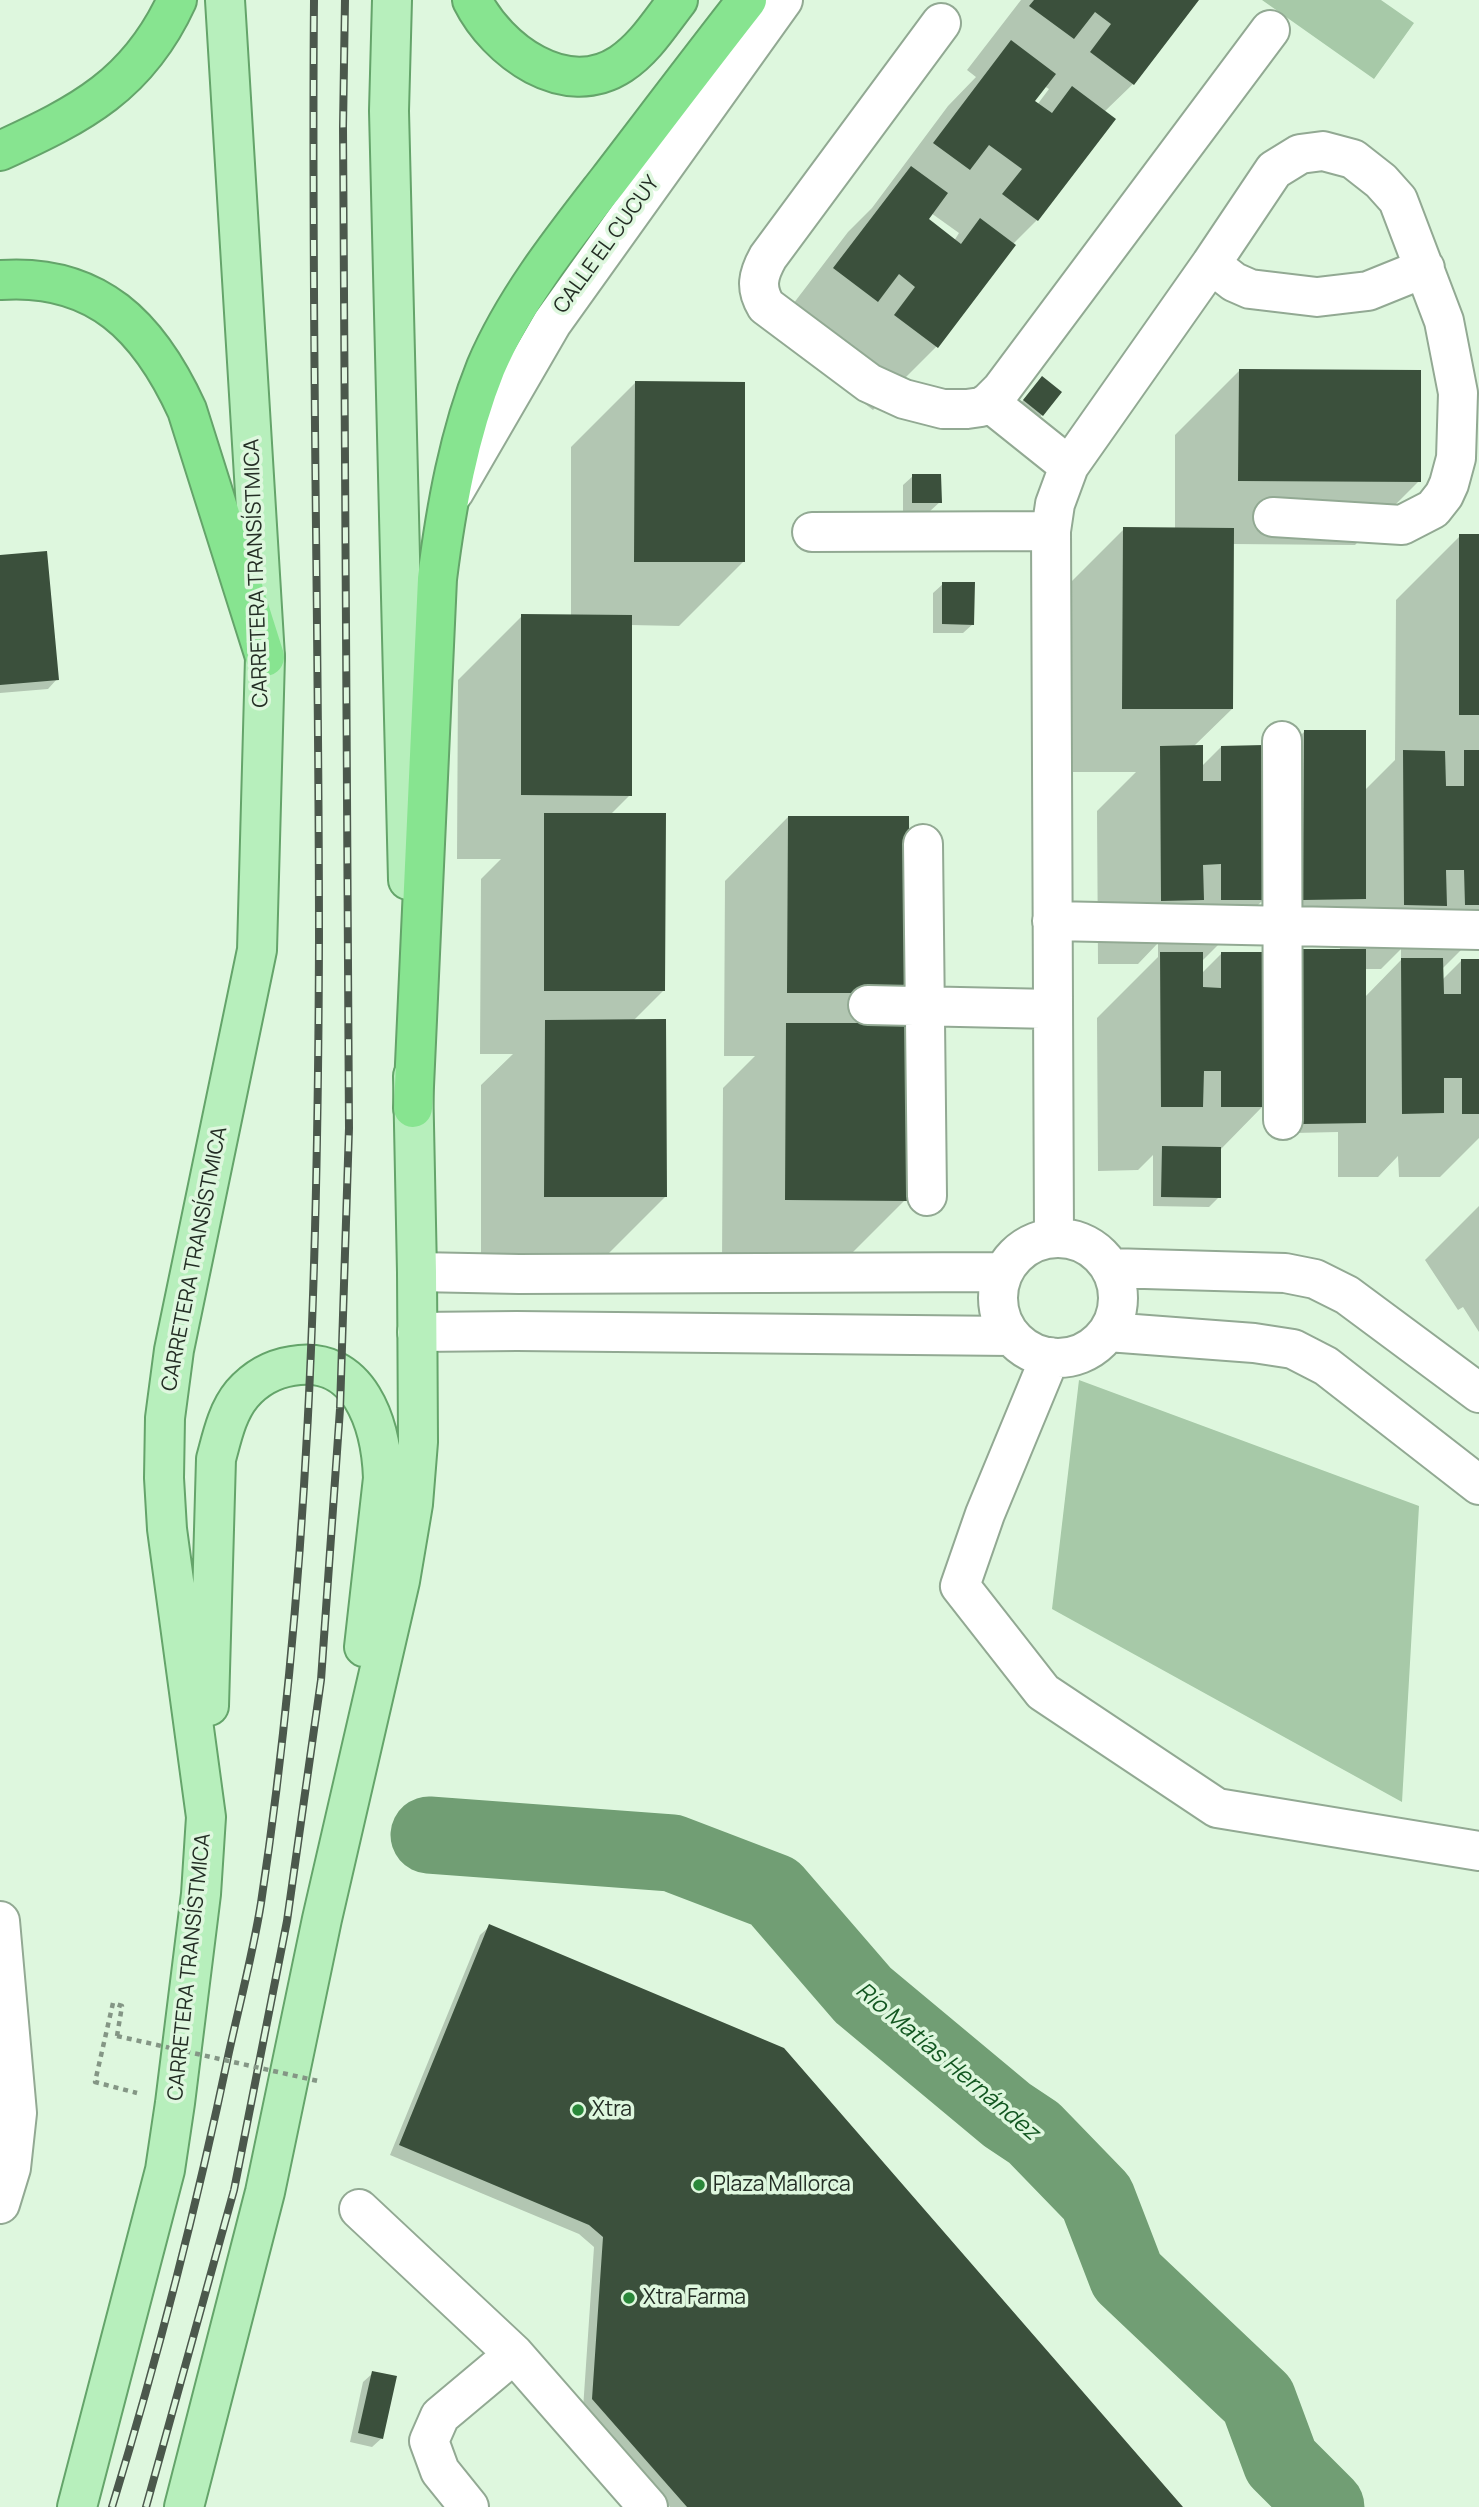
<!DOCTYPE html>
<meta charset="utf-8">
<style>
body{margin:0}
canvas{display:block;background:#def7de}
</style>
<canvas width="1479" height="2507"></canvas>
<script>
const ctx = document.querySelector('canvas').getContext('2d');
ctx.lineJoin = 'round';
function fillPath(path, color) { ctx.fillStyle = color; ctx.fill(path, 'evenodd'); }
function strokePath(path, color, width, dash) { ctx.strokeStyle = color; ctx.lineWidth = width; ctx.lineCap = dash ? 'butt' : 'round'; ctx.setLineDash(dash || []); ctx.stroke(path); }
function label(font, color, halo, rows, align = 'center') {
  ctx.font = font + ' Manrope,sans-serif'; ctx.lineWidth = 7; ctx.setLineDash([]); ctx.textBaseline = 'middle'; ctx.strokeStyle = halo; ctx.fillStyle = color; for (const [text, x, y, turn = 0] of rows) {
    ctx.save(); ctx.translate(x, y); ctx.rotate((+turn || 0) * Math.PI / 180); ctx.textAlign = isNaN(turn) ? turn : align; if (halo) ctx.strokeText(text, 0, 0); ctx.fillText(text, 0, 0); ctx.restore();
  }
}
const green = new Path2D(`
 M1262,0H1381L1414,23L1374,79Z
 M1079,1380L1419,1506L1402,1802L1052,1609Z`);
const shadow = new Path2D(`
 M1021,0H1197L1133,84L1104,112L1114,119L1037,220L1012,245L937,346L873,410L832,379L853,352L771,333L848,232L872,208L948,106L976,77L967,70ZM1044,86L1049,89L1037,105L1032,101ZM931,213L959,233L954,241L926,219Z
 M1239,371L1419,481L1355,545L1232,544V709L1193,747L1201,767L1221,747L1263,900L1201,962V974L1221,954L1263,1106L1220,1150L1219,1197L1209,1207L1153,1206V1155L1138,1170L1098,1171L1097,1018L1158,957V943L1138,964H1098L1097,811L1136,772H1059L1060,593L1124,529H1175V435Z
 M1042,378V415L1032,424L1015,410Z
 M635,383L743,562L679,626L630,625V795L610,815L664,990L633,1021L665,1197L601,1261L481,1260V1085L513,1054H480L481,879L501,859H457L458,680L522,616H571V447Z
 M913,476L940,502L930,511L903,512V485Z
 M1460,536H1479V932L1442,969V980L1462,960H1479V1138L1440,1177H1399L1398,1156L1378,1177H1338V1132L1294,1133V961L1303,951H1340V908H1294L1295,741L1304,732L1364,791L1395,760L1396,600ZM1401,949V960L1364,998V969H1381Z
 M0,557L57,679L48,689L0,693Z
 M943,584L973,624L963,633H933V593Z
 M788,817L876,1025L905,1200L841,1264H722L723,1088L755,1056H724L725,881Z
 M1479,1206V1332L1463,1307L1458,1310L1425,1260Z
 M490,1926L1181,2507H670L583,2409L594,2247L579,2234L390,2155L480,1935Z
 M373,2373L382,2438L372,2447L350,2442L363,2382Z`);
const river = new Path2D(`
 M429,1835L672,1853L774,1892L863,1995L1007,2115L1034,2133L1097,2198L1127,2276L1258,2400L1281,2462L1326,2507`);
const building = new Path2D(`
 M1034,0H1199L1134,85L1090,52L1111,24L1095,12L1074,39L1029,6Z
 M1011,40L1056,74L1035,101L1052,113L1072,86L1116,119L1038,221L1002,194L1022,169L989,145L970,170L933,143Z
 M911,166L948,193L929,219L961,244L980,218L1016,245L938,348L894,315L915,287L899,274L878,302L833,268Z
 M1239,369L1421,370V482L1238,481Z
 M1042,376L1062,392L1043,416L1023,400Z
 M635,381L745,382V562H634Z
 M912,474H941L942,503H912Z
 M1123,527L1234,528L1233,709H1122Z
 M1459,534H1479V715H1459Z
 M47,551L59,680L0,685V555Z
 M942,582H975L974,625L942,624Z
 M521,614L632,615V796L521,795Z
 M1304,730H1366V899L1303,900Z
 M1203,745V781H1221V746L1264,745L1265,900H1221V864L1203,865L1204,900L1161,901L1160,746Z
 M1403,750L1445,751L1446,786H1464V750H1479V905H1465L1464,870H1446L1447,906L1404,905Z
 M544,813H666L665,991H544Z
 M788,816H909L910,993H787Z
 M1303,949H1366V1123L1303,1124Z
 M1160,952H1203V987L1221,988V952H1264L1265,1107H1221V1071H1204L1203,1107H1161Z
 M1401,958H1443L1444,994H1461V959H1479V1114H1462V1078H1444V1113L1402,1114Z
 M666,1019L667,1197H544L545,1020Z
 M786,1023H908L907,1201L785,1200Z
 M1162,1146L1221,1147V1198L1161,1197Z
 M489,1924L784,2048L1183,2507H687L592,2399L603,2237L589,2225L399,2145Z
 M372,2371L397,2376L383,2439L358,2433Z`);
const path = new Path2D(`
 M117,2036L122,2006L113,2003L95,2082L137,2093`);
const minor = new Path2D(`
 M941,23L768,257C758,275 755,288 766,306L869,383L904,399L943,409H967L981,407L989,402L1001,390L1270,30
 M1211,264L1234,282L1250,289L1317,297L1368,291L1425,268
 M989,402L1069,466
 M454,492L552,323L783,0
 M812,532L1051,531
 M1282,741L1283,1120
 M923,844L927,1196
 M1052,921L1479,930
 M868,1005L1052,1009
 M1054,1238L1051,531L1055,504L1069,466L1211,264L1274,170L1300,154L1323,151L1353,159L1381,181L1398,200L1444,321L1458,393L1456,458L1449,484L1444,495L1433,509L1402,525L1273,517
 M998 1298a60 60 0 1 1 120 0a60 60 0 1 1-120 0Z
 M1110,1268L1285,1273L1315,1279L1347,1295L1479,1393
 M417,1272L519,1274L1004,1272
 M417,1332L517,1331L1011,1336
 M1108,1332L1254,1343L1293,1349L1326,1366L1479,1485
 M1050,1357L985,1514L960,1586L1043,1692L1217,1808L1479,1851
 M0,1921L17,2113L11,2168L0,2204
 M359,2209L514,2354L648,2507
 M469,2507L440,2471L429,2441L440,2416L514,2354`);
const major = new Path2D(`
 M392,0L389,111L408,880
 M209,1706L216,1459C222,1437 227,1412 242,1394C255,1379 273,1369 292,1366C360,1354 381,1425 383,1478L364,1647
 M77,2507L165,2170L175,2103L201,1894L206,1817L167,1529L164,1478L165,1418L174,1350L257,950L265,657L225,0
 M184,2507L265,2192L322,1919L400,1581L413,1504L418,1442L417,1272L413,1076`);
const highway = new Path2D(`
 M472,0C497,50 565,101 621,64C645,48 660,23 678,0
 M0,151C81,114 138,85 177,0
 M0,280C97,273 149,327 187,410L265,657
 M413,1108L437,579C446,508 459,434 486,367C515,299 563,239 608,181C654,121 700,60 747,0`);
const rail = new Path2D(`
 M112,2507C158,2357 197,2205 229,2052C240,2002 253,1953 261,1903C309,1585 318,1261 319,940C319,627 311,313 314,0
 M146,2507L234,2190L287,1921L321,1680L340,1409L349,1128L343,127L345,0`);
const pathBridge = new Path2D(`
 M117,2036L318,2081`);
const markers = [
 [578,2110,7,"#298739"],
 [699,2185,7,"#298739"],
 [629,2298,7,"#298739"]
];
const streetNames = [
 ["CALLE EL CUCUY",607,245,-54],
 ["CARRETERA TRANSÍSTMICA",257,573,-92],
 ["CARRETERA TRANSÍSTMICA",195,1259,-79],
 ["CARRETERA TRANSÍSTMICA",190,1967,-84]
];
const poiNames = [
 ["Xtra",592,2110],
 ["Plaza Mallorca",713,2185],
 ["Xtra Farma",643,2298]
];
const waterNames = [
 ["Río Matías Hernández",947,2062,40]
];
fillPath(green, '#a7c9a8');
fillPath(shadow, '#0003');
strokePath(river, '#719e74', 77);
fillPath(building, '#3b503c');
strokePath(minor, '#92a993', 42);
strokePath(major, '#64a46a', 42);
strokePath(highway, '#64a46a', 42);
strokePath(path, '#849685', 4.5, [5, 5]);
strokePath(minor, '#fff', 38);
strokePath(major, '#b7efbc', 38);
strokePath(highway, '#87e490', 38);
strokePath(rail, '#4b584c', 8);
strokePath(rail, '#def7de', 5, [16]);
strokePath(pathBridge, '#849685', 4.5, [5, 5]);
for (const [x, y, r, color] of markers) { const dot = new Path2D(); dot.arc(x, y, r, 0, 2 * Math.PI); ctx.fillStyle = color; ctx.fill(dot); strokePath(dot, '#def7de', 2.5); }
label('21px', '#232d24', '#def7de', streetNames);
label('21px', '#232d24', '#def7de', poiNames, 'left');
label('italic 23px', '#125620', '#def7de', waterNames);
</script>
